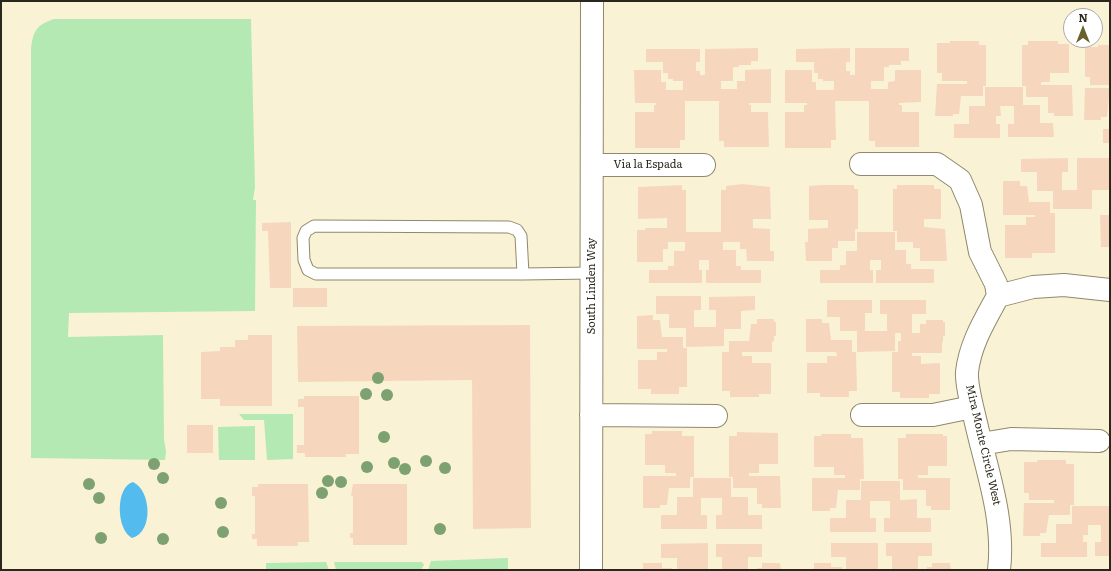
<!DOCTYPE html>
<style>
body{margin:0}
#map{position:relative;width:1111px;height:571px;overflow:hidden;background:#faf2d4;font-family:Literata,serif}
canvas{display:block}
.frame{position:absolute;inset:0;border:2px solid #2a271b;pointer-events:none}
.north{position:absolute;left:1063px;top:8px;width:40px;height:40px;box-sizing:border-box;background:#fff;border:1px solid #aaa9a4;border-radius:50%;rotate:0deg;font-size:11px;font-weight:700;line-height:16px;text-align:center;color:#2a271b}
.north::after{content:'';display:block;margin:auto;width:14px;height:18px;background:#68612d;clip-path:polygon(50% 0,100% 100%,50% 72%,0 100%)}
</style>
<div id="map">
<canvas width="1111" height="571"></canvas>
<div class="frame"></div>
<div class="north">N</div>
</div>
<script>
const ctx = document.querySelector('canvas').getContext('2d');
ctx.lineJoin = 'round';
function fillPath(path, color) { ctx.fillStyle = color; ctx.fill(path, 'evenodd'); }
function strokePath(path, color, width, dash) { ctx.strokeStyle = color; ctx.lineWidth = width; ctx.lineCap = dash ? 'butt' : 'round'; ctx.setLineDash(dash || []); ctx.stroke(path); }
function label(font, color, halo, rows, align = 'center') {
  ctx.font = font + ' Literata,serif'; ctx.lineWidth = 3; ctx.setLineDash([]); ctx.textBaseline = 'middle'; ctx.strokeStyle = halo; ctx.fillStyle = color; for (const [text, x, y, turn = 0] of rows) {
    ctx.save(); ctx.translate(x, y); ctx.rotate((+turn || 0) * Math.PI / 180); ctx.textAlign = isNaN(turn) ? turn : align; if (halo) ctx.strokeText(text, 0, 0); ctx.fillText(text, 0, 0); ctx.restore();
  }
}
const green = new Path2D(`
 M54,19H251L255,187L253,200H256L255,311L69,313L68,337L163,335L164,440L166,451L165,460L31,458V49C33,30 37,25 54,19Z
 M239,414H293V459L267,460L264,420H244Z
 M255,426V460H219L218,427Z
 M508,558V570H428L431,561Z
 M326,562L329,570H266V563Z
 M334,562H422L424,565L421,570H336Z`);
const water = new Path2D(`
 M133,482C151,490 154,532 132,538C116,530 115,487 133,482Z`);
const building = new Path2D(`
 M950,41H979V45H986V86H983V96H961L959,114H953V116H935L937,84H967V81H942V73H937V43H950Z
 M1028,41H1058V44H1069V73H1050V82H1041V85H1072L1073,116H1054V113H1048V97H1026V86H1022V45H1028Z
 M1098,45H1110V85H1090V77H1085V47H1098Z
 M758,48V61H751V65H739V67H733V81H721V89H737V81H745V70L771,69V103H749V105H751V112H768L769,147H724V141H719V101H685V140H680V148H635V112H654V105H656V103H635L634,70H661V82H666V90H683V81H673V79H668V73H663V62H646V49H700V62H696V71H700V75H705V49Z
 M850,48V62H846V71H850V75H855V48H909V61H901V65H889V67H884V81H871V89H888V82L895,81V70H921V102L899,103V105H902V112H919V147H875V141H869V101H835L836,140H831V148H785V112H804V105H807V103H785V70H812V82H816V90H834V81H823V79H818V73H814V62H796V49Z
 M985,87H1023V105H1040V123H1053L1054,137H1008V124H1014V106H1000L1001,116H996V124H1000V138H954V124H969V106H985Z
 M1085,88H1110L1107,117H1101V120H1084Z
 M1103,129H1110V143H1103Z
 M1068,158V172H1062V190H1077V158H1110L1109,190H1092V209H1053V191H1037V172H1021V159Z
 M1003,181H1020V186H1027L1029,202H1050V213H1055V253H1032V258H1005V225H1026V217H1035V215H1003Z
 M742,184L770,187L771,219H753V228L770,229V251H774V261H747L746,249H740V242H723V250H736V266H741V270H761V283H706V270H709V260H699V270H702V283H649V270H668V266H674V251H685V242H668V249H663V262H637V230H645V228H667V218L638,219V187L682,185V190H686V232H721V190H726V186Z
 M822,185H854V189H858V229H855V241H838V248H832V261H806L805,242H808V229L828,228V220H809V186Z
 M897,185H934V189H941V219H924V227L945,229L947,261H920V248H913V242H897V231H893V189H897Z
 M1100,215H1110V247H1101Z
 M291,222V288H270L268,231H262V223Z
 M857,232H895V250H906V264H911V269H934V283H876V270H881V260H870V270H873V283H820V270H840V265H846V251H857Z
 M293,288H327V307H293Z
 M656,296H701V310H694V327H716V310H709V297L755,296V310L741,311V329H724V346L686,347V328H669V314H656Z
 M827,300H872V313H865V331H887V314H880V300H926V314H912V333H905H920V324H926V320H943V322H945V336H943V342H942V353H912V356H921V364L940,363V394H929V398H900V392H892V352H898V341H901V333H895V351L857,352V331H840V317H827Z
 M653,315V320H660L662,337H683V348H687V387H679V394H651V389H638V360H657V352H667V349H637V316Z
 M757,319H774V322H776V336H774V341L772,342V352H742V356H752V363H771V394H759V397H730V391H722V352H729V341H749L751,324H757Z
 M806,319H822V323H829L831,340H852V352H856L857,391H849V397H820V393H807V363H827V356H837L836,352H806Z
 M530,325L531,528L473,529L472,380L298,382L297,326Z
 M248,335H272V406H220V399H201V352L220,351V347H235V340H248Z
 M304,396H359V454H346V457H305V453H297V445H304V407H298V399H304Z
 M187,425H213V453H187Z
 M652,431H682V436H694V477H690V488H669L667,505H660V508H643V476H676V473H665V465H645V434H652Z
 M737,432L778,433V464H759V473H749V476H780L781,508H762V504H757V488H733V477H729V436H737Z
 M821,434H851V438H863L864,479H860V490H838L836,508H830V511H812V478H845V475H834V467H814V436H822Z
 M906,434H943V436H947V466H928V475H918V478H950V510H931V506H926V490H903V479H898V438H906Z
 M1037,460H1066V464H1074V505H1070V515H1049L1046,533H1040V536H1023L1024,503H1054V500H1029V493H1024V462H1037Z
 M693,478H731V497H748V515H762V529H716V515H722V498H701V515H707V529H661V515H677V497H693Z
 M861,481H900V500L917,499V518H931V532H884V518H890V501H870V518H876V532H830V518H846V500H861Z
 M258,484H308L309,542H298V546H257V539H252V534H255V496H252V487H258Z
 M353,484H407V545H353V538H350V533H353V496H351Z
 M1072,506H1110V556H1095V542H1101V525H1088V535H1083V542H1087V557H1041V543H1056V524H1072Z
 M708,543V570H677V558H661V544Z
 M831,543H878V570H846V557H831Z
 M886,543H932V556H918V570H892V556H886Z
 M716,544H762V557H748V570H722V557H716Z
 M643,563H662V568H672V570H643Z
 M762,563H780L781,570H757V568H762Z
 M814,563H831V567H842V570H814Z
 M932,563H950L951,570H927V567H932Z`);
const lane = new Path2D(`
 M523,274L521,236L517,230L509,227L314,226L306,231L303,238L304,260L308,270L316,274H523L593,273`);
const street = new Path2D(`
 M861,164H937L960,180L971,205L980,252L996,284L998,296
 M593,165H704
 M591,415L716,416
 M862,415H933L972,407
 M981,444L1011,439L1099,441
 M591,570L592,1
 M999,570C1005,520 987,471 976,423C973,409 966,386 967,372C970,344 985,320 998,296L1033,287L1064,285L1110,290`);
const trees = [
 [378,378],
 [366,394],
 [387,395],
 [384,437],
 [426,461],
 [394,463],
 [154,464],
 [367,467],
 [445,468],
 [405,469],
 [163,478],
 [328,481],
 [341,482],
 [89,484],
 [322,493],
 [99,498],
 [221,503],
 [440,529],
 [223,532],
 [101,538],
 [163,539]
];
const streetNames = [
 ["Via la Espada",648,165],
 ["South Linden Way",592,286,-90],
 ["Mira Monte Circle West",983,445,77]
];
fillPath(green, '#b4e9b4');
fillPath(water, '#54bbef');
fillPath(building, '#f6d7be');
strokePath(lane, '#8f886c', 13);
strokePath(street, '#8f886c', 24);
strokePath(lane, '#fff', 11);
strokePath(street, '#fff', 22);
ctx.fillStyle = '#7da170';
for (const [x, y] of trees) { ctx.beginPath(); ctx.arc(x, y, 6, 0, 2 * Math.PI); ctx.fill(); }
label('11px', '#2a271b', '#fff', streetNames);
</script>
